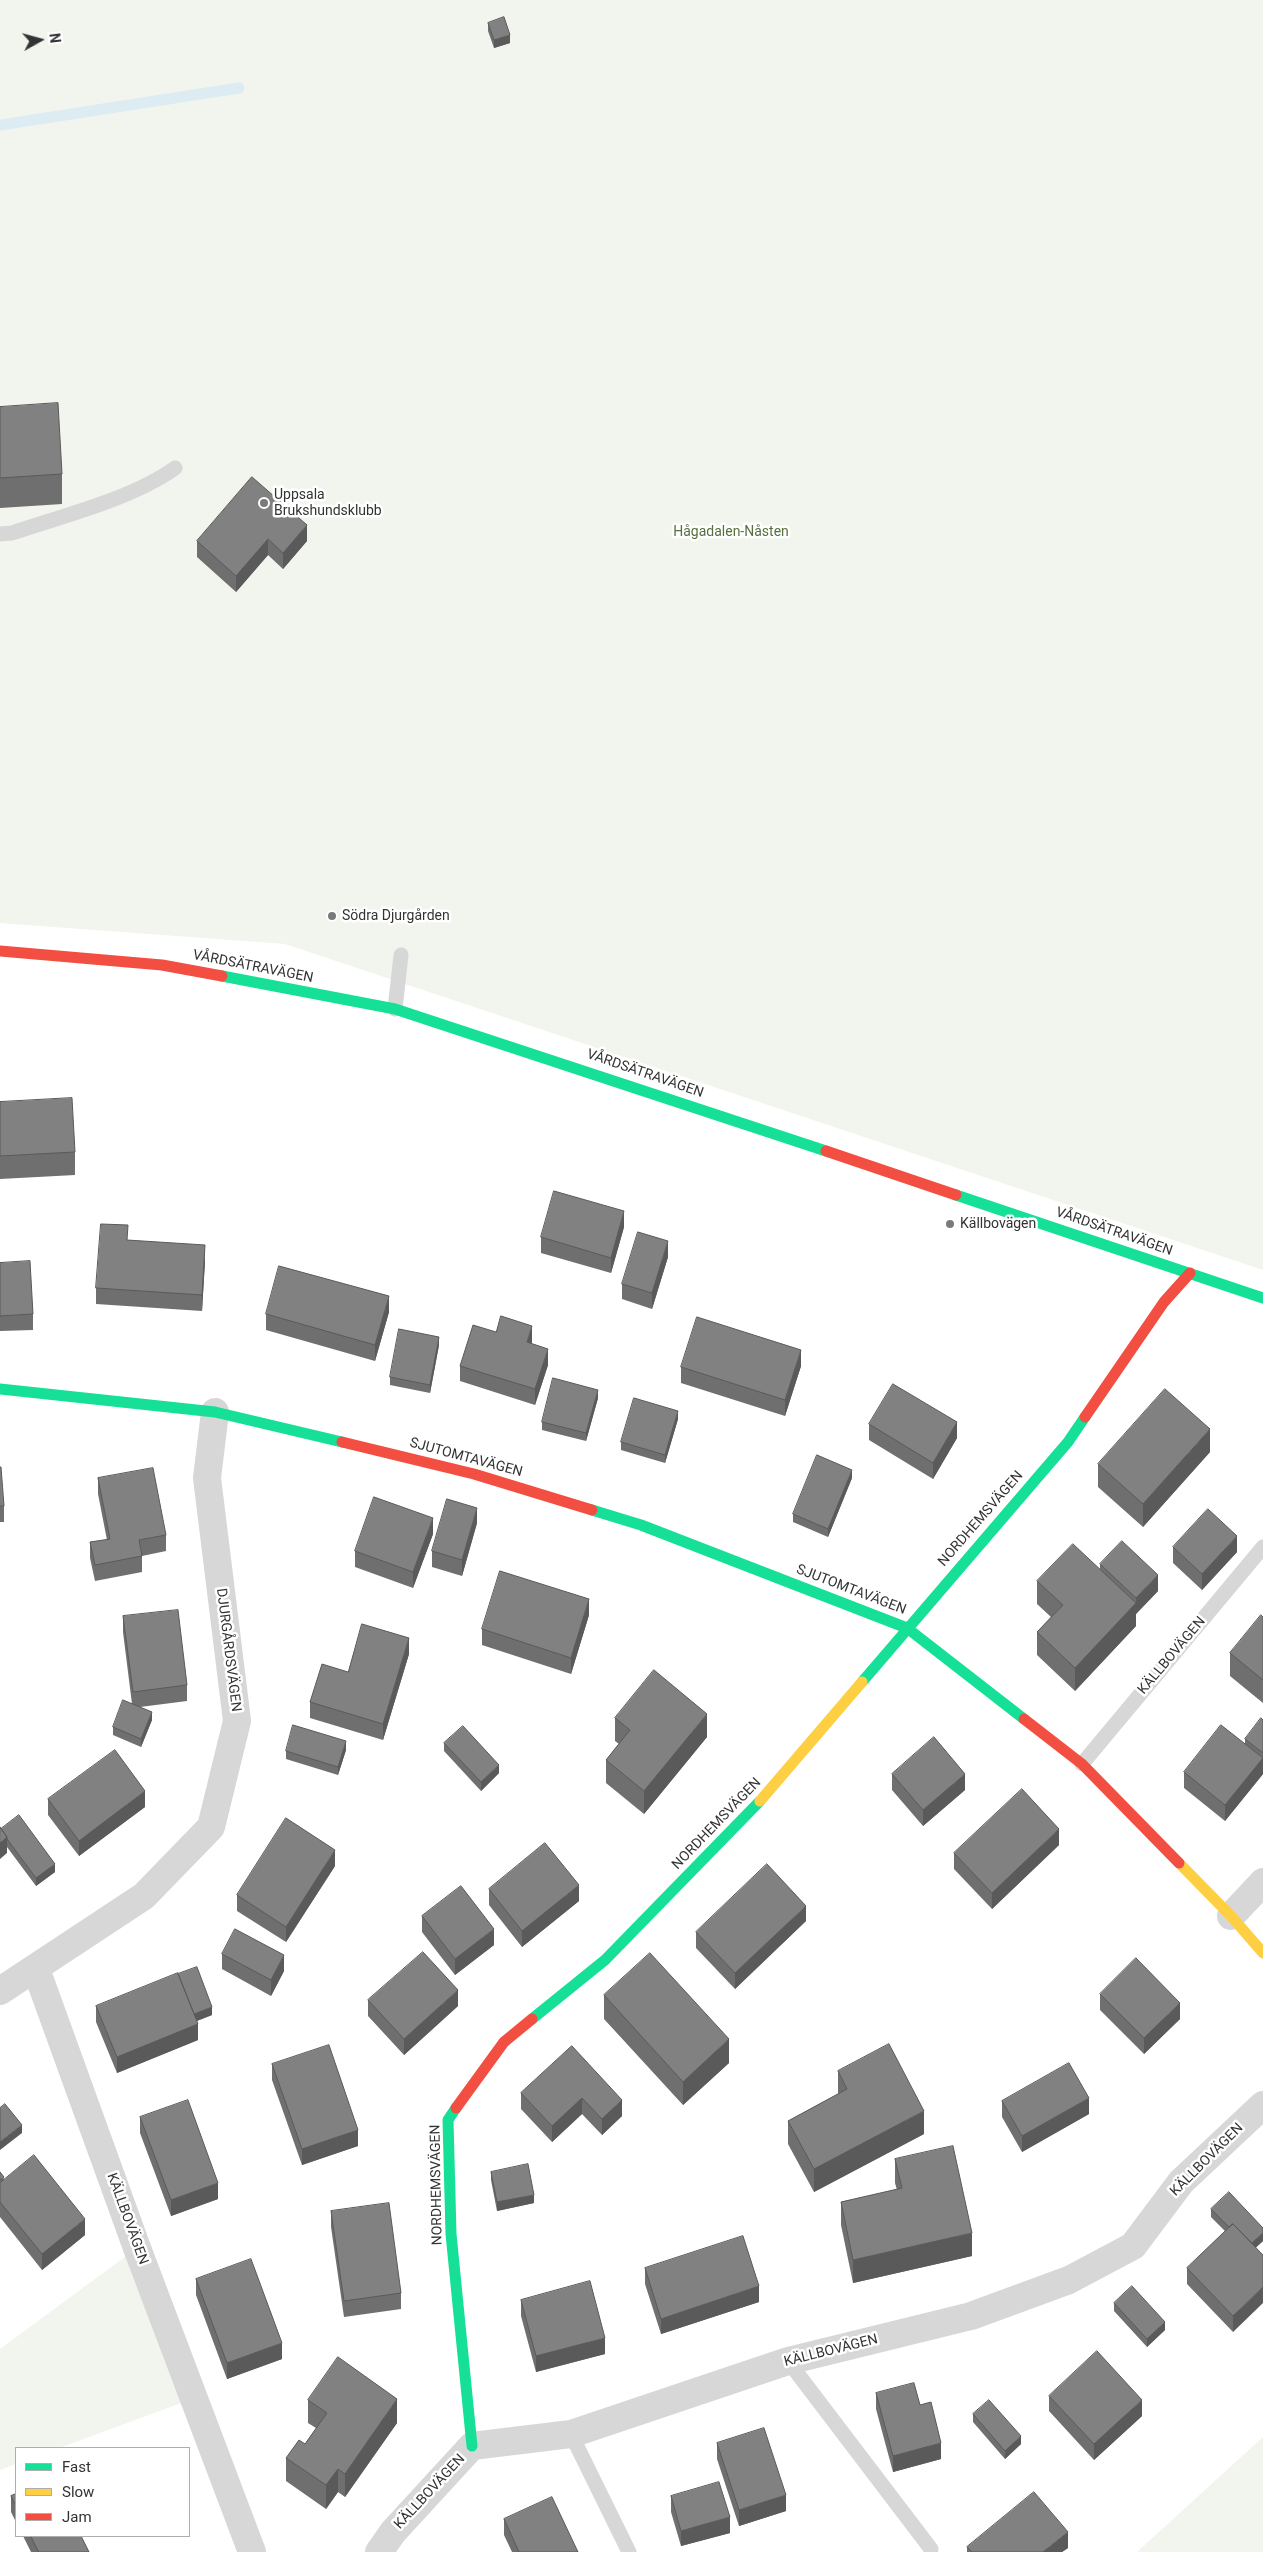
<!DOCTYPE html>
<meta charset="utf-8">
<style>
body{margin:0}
#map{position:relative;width:1263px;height:2552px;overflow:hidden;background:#fff;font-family:Roboto,sans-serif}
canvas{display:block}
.legend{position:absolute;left:15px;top:2447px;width:175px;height:90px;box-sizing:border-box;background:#fff;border:1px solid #adadad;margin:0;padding:6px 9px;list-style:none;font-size:15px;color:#333}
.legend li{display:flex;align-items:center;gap:10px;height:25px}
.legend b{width:25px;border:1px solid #adadad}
.north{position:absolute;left:15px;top:15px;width:50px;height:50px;-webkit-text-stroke:4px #fff;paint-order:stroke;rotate:83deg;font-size:14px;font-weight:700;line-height:20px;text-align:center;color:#333}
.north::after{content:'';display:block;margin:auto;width:18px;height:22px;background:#333;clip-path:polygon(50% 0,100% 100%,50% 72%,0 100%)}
</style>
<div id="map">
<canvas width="1263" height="2552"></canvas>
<ul class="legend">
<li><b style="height:6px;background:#16e098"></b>Fast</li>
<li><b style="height:6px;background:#ffcf43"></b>Slow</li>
<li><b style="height:6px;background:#f24e42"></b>Jam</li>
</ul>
<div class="north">N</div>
</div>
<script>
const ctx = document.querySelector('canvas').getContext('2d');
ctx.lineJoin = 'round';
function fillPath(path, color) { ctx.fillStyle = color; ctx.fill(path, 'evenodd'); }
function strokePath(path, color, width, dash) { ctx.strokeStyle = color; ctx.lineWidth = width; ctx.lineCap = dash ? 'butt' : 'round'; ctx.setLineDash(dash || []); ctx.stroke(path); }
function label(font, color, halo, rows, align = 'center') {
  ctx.font = font + ' Roboto,sans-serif'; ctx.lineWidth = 5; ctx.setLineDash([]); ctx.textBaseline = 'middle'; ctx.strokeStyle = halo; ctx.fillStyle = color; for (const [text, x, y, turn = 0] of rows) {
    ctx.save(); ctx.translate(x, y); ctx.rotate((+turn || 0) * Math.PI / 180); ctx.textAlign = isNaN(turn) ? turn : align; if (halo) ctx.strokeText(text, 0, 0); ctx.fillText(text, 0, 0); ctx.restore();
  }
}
const green = new Path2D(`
 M0,0H1263V1270L285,944L0,923Z
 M137,2248L195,2398L59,2448H16V2464L0,2470V2349Z
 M1263,2437V2552H1137Z`);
const stream = new Path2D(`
 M0,125L239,88`);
const lane = new Path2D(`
 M0,534L12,533C62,516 132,499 175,468
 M395,1009L401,955
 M1082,1764L1263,1547
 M788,2361L931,2549
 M571,2434L629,2552`);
const street = new Path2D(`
 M1231,1916L1263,1882
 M36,1969L137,2248L252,2552
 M0,1991L144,1896L211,1827L237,1721L207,1478L215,1412
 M379,2552L393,2532L472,2446L571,2434L788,2361L971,2316L1069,2280L1133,2246L1181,2182L1263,2105`);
const fast = new Path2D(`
 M222,976L395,1009L826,1151
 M956,1195L1263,1298
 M0,1389L215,1412L342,1442
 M592,1510L641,1525L907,1628L1024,1719
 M862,1682L1068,1442L1085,1417
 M532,2019L605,1960L760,1801
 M456,2108L448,2120L451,2234L472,2446`);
const slow = new Path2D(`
 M760,1801L862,1682
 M1179,1863L1231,1916L1263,1953`);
const jam = new Path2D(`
 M0,951L162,965L222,976
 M826,1151L956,1195
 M1085,1417L1164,1302L1190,1273
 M342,1442L474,1474L592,1510
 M1024,1719L1082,1764L1179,1863
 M456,2108L504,2042L532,2019`);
const wall = new Path2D(`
 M488,23L510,43L494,48L488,31Z
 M0,407L62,474V504L0,508Z
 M252,477L307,541L283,569L268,555L236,592L197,557V541Z
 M0,1102L75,1152V1175L0,1179Z
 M624,1227L611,1273L541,1253V1237Z
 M128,1240L205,1261L202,1311L96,1304V1288Z
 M668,1257L652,1309L622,1299V1284Z
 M0,1263L33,1314V1330L0,1331Z
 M389,1312L375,1361L266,1330V1314Z
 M532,1342L531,1344L548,1365L535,1405L460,1381V1366Z
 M439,1345L430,1393L390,1385V1377Z
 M801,1366L785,1416L681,1383V1367Z
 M598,1398L586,1441L542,1430V1422Z
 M678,1419L665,1463L621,1450V1442Z
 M869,1424L957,1438L933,1479L869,1440Z
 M1210,1452L1143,1527L1098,1487V1464Z
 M0,1467L4,1506V1522H0Z
 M98,1478L166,1535V1551L142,1556V1572L95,1581L90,1558V1542L107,1540L98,1494Z
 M852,1478L828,1537L793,1522V1514Z
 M477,1523L462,1576L432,1567V1551Z
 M433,1534L413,1588L355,1567V1551Z
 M1173,1547L1237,1552L1202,1590L1173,1563Z
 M1100,1564L1158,1591L1136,1614V1626L1075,1691L1037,1655V1632L1051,1617L1037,1604V1581L1100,1569Z
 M589,1615L571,1674L482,1645V1629Z
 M123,1616L187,1685V1701L140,1707L152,1720L141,1747L113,1735V1727L132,1704L123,1632Z
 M1263,1617V1703L1230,1676V1653Z
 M409,1654L383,1740L310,1718V1702L348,1672Z
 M615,1718L707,1737L644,1814L606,1783V1760L619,1744L615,1741Z
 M1263,1720V1774L1225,1821L1184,1788V1772L1245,1744V1739Z
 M444,1743L499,1773L481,1791L444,1751Z
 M346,1750L338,1775L286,1759V1751Z
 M892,1774L965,1790L923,1826L892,1790Z
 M48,1799L145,1807L79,1856L48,1815Z
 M1,1829L55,1872L36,1886L7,1847V1853Z
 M1059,1845L992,1909L954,1869V1853Z
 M335,1866L286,1942L237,1911V1895Z
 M489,1889L579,1901L522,1947L489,1905Z
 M422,1916L494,1945L455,1975L422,1932Z
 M806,1921L735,1989L696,1948V1932Z
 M222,1954L284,1971L271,1996L222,1969Z
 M1100,1994L1180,2019L1144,2054L1100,2010Z
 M604,1995L729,2063L683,2105L604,2019Z
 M368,2000L458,2006L404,2055L368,2016Z
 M96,2006L212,2015L197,2021L198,2040L117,2073L96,2022Z
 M572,2046L622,2116L602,2135L582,2114L552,2142L521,2109V2093Z
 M272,2064L358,2146L302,2165L272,2080Z
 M838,2071L924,2134L814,2192L788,2144V2121L838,2094Z
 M1002,2101L1089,2114L1022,2152L1002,2117Z
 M140,2117L218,2199L171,2216L140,2133Z
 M895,2159L972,2256L853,2283L841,2225V2202L897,2190L895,2183Z
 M0,2172L4,2179L85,2235L42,2270L0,2217Z
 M491,2172L534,2203L497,2211L491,2180Z
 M1211,2209L1263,2228V2241L1256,2247L1233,2332L1187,2284V2268L1225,2231L1211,2217Z
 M331,2211L401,2293V2309L344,2317L331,2227Z
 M645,2268L759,2302L661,2334L645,2284Z
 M196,2279L282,2359L227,2379L196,2295Z
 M521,2300L605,2354L536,2372L521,2316Z
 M1114,2303L1165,2330L1147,2347L1114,2311Z
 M876,2393L941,2459L893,2472L876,2409Z
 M1049,2396L1142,2416L1094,2460L1049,2411Z
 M308,2400L397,2423L345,2497L338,2492L326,2509L286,2481V2458L305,2444L316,2428L308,2423Z
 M973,2414L1021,2444L1005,2459L973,2422Z
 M717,2443L786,2511L739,2526L717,2459Z
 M16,2494V2522L11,2512V2496Z
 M671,2496L730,2533L681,2546L671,2512Z
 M504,2519L578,2552H512L504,2535Z
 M23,2536H81L89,2552H31Z
 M967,2547L1068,2548L1062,2552H967Z`);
const shadedWall = new Path2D(`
 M510,35V43L494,48V40Z
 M307,525V541L283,569V553Z
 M268,539V555L236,592V576Z
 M624,1211V1227L611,1273V1258Z
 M668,1241V1257L652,1309V1293Z
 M205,1245V1261L202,1311V1295Z
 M389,1296V1312L375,1361V1345Z
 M532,1326V1342L527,1358V1342Z
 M439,1337V1345L430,1393V1385Z
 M548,1349V1365L535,1405V1389Z
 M801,1350V1366L785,1416V1400Z
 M598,1390V1398L586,1441V1433Z
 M678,1411V1419L665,1463V1455Z
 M957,1422V1438L933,1479V1463Z
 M1210,1429V1452L1143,1527V1504Z
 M852,1470V1478L828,1537V1529Z
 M477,1508V1523L462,1576V1560Z
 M433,1518V1534L413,1588V1572Z
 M1237,1536V1552L1202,1590V1574Z
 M1158,1575V1591L1136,1614V1598Z
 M589,1599V1615L571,1674V1658Z
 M1136,1603V1626L1075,1691V1668Z
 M409,1638V1654L383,1740V1724Z
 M152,1712V1720L141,1747V1739Z
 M707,1714V1737L644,1814V1791Z
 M346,1741V1750L338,1775V1767Z
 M1263,1758V1774L1225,1821V1805Z
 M499,1765V1773L481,1791V1782Z
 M965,1774V1790L923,1826V1810Z
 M145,1791V1807L79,1856V1841Z
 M1059,1829V1845L992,1909V1893Z
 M7,1837V1853L0,1859V1843Z
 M335,1850V1866L286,1942V1927Z
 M55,1864V1872L36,1886V1878Z
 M579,1885V1901L522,1947V1931Z
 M806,1906V1921L735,1989V1973Z
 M494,1929V1945L455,1975V1959Z
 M284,1955V1971L271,1996V1980Z
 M458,1990V2006L404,2055V2039Z
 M1180,2003V2019L1144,2054V2038Z
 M212,2007V2015L191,2023V2015Z
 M198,2024V2040L117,2073V2057Z
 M729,2039V2063L683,2105V2082Z
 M582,2098V2114L552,2142V2126Z
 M1089,2098V2114L1022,2152V2136Z
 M622,2100V2116L602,2135V2119Z
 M924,2111V2134L814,2192V2169Z
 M22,2125V2133L0,2150V2142Z
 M358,2130V2146L302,2165V2149Z
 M218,2183V2199L171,2216V2200Z
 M534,2195V2203L497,2211V2202Z
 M85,2219V2235L42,2270V2254Z
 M972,2233V2256L853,2283V2260Z
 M1263,2233V2241L1248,2255V2247Z
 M759,2286V2302L661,2334V2319Z
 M1263,2287V2303L1233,2332V2316Z
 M1165,2322V2330L1147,2347V2339Z
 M605,2338V2354L536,2372V2356Z
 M282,2343V2359L227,2379V2363Z
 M397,2399V2423L345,2497V2474Z
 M1142,2400V2416L1094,2460V2444Z
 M1021,2436V2444L1005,2459V2451Z
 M941,2443V2459L893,2472V2456Z
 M338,2469V2492L326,2509V2485Z
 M786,2495V2511L739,2526V2510Z
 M730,2517V2533L681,2546V2531Z
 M1068,2532V2548L1062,2552H1043Z`);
const building = new Path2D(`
 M504,17L510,35L494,40L488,23Z
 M58,403L62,474L0,478V407Z
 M252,477L307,525L283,553L268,539L236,576L197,541Z
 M72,1098L75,1152L0,1156V1102Z
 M554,1191L624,1211L611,1258L541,1237Z
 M101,1224L128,1225L127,1240L205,1245L202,1295L96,1288Z
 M638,1232L668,1241L652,1293L622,1284Z
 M30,1261L33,1314L0,1316V1263Z
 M279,1266L389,1296L375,1345L266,1314Z
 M501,1316L532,1326L527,1342L548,1349L535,1389L460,1366L473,1325L496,1332Z
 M697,1317L801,1350L785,1400L681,1367Z
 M399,1329L439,1337L430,1385L390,1377Z
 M553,1378L598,1390L586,1433L542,1422Z
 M893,1384L957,1422L933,1463L869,1424Z
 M1165,1389L1210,1429L1143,1504L1098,1464Z
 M634,1398L678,1411L665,1455L621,1442Z
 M817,1455L852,1470L828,1529L793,1514Z
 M0,1467H1L4,1506H0Z
 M153,1468L166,1535L139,1540L142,1556L95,1565L90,1542L110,1539L98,1478Z
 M374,1497L433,1518L413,1572L355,1551Z
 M447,1499L477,1508L462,1560L432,1551Z
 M1208,1509L1237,1536L1202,1574L1173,1547Z
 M1122,1541L1158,1575L1136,1598L1100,1564Z
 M1073,1544L1136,1603L1075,1668L1037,1632L1063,1605L1037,1581Z
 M500,1571L589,1599L571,1658L482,1629Z
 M178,1610L187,1685L133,1692L123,1616Z
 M1261,1615L1263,1617V1680L1230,1653Z
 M362,1624L409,1638L383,1724L310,1702L322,1664L348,1672Z
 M654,1670L707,1714L644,1791L606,1760L630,1730L615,1718Z
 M123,1700L152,1712L141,1739L113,1727Z
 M1261,1718L1263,1720V1753L1245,1739Z
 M293,1725L346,1741L338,1767L286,1751Z
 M1221,1725L1263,1758L1225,1805L1184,1772Z
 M463,1726L499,1765L481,1782L444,1743Z
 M934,1737L965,1774L923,1810L892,1774Z
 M115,1750L145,1791L79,1841L48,1799Z
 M1022,1789L1059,1829L992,1893L954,1853Z
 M19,1815L55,1864L36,1878L7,1839V1837L1,1829Z
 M286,1818L335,1850L286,1927L237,1895Z
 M0,1827L7,1837L0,1843Z
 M545,1843L579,1885L522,1931L489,1889Z
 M767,1864L806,1906L735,1973L696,1932Z
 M461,1886L494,1929L455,1959L422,1916Z
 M235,1929L284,1955L271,1980L222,1954Z
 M423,1952L458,1990L404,2039L368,2000Z
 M650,1953L729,2039L683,2082L604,1995Z
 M1136,1958L1180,2003L1144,2038L1100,1994Z
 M197,1967L212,2007L194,2014L178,1974Z
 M178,1973L198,2024L117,2057L96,2006Z
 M889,2044L924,2111L814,2169L788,2121L847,2089L838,2071Z
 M329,2045L358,2130L302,2149L272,2064Z
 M572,2046L622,2100L602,2119L582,2098L552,2126L521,2093Z
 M1069,2063L1089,2098L1022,2136L1002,2101Z
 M188,2100L218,2183L171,2200L140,2117Z
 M5,2104L22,2125L0,2142V2108Z
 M953,2146L972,2233L853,2260L841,2202L902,2188L895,2159Z
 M34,2155L85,2219L42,2254L0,2202V2183Z
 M528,2164L534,2195L497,2202L491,2172Z
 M0,2172L4,2177L0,2180Z
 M1229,2192L1263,2228V2233L1252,2243L1233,2224L1229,2227L1211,2209Z
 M389,2203L401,2293L344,2301L331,2211Z
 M1233,2224L1263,2255V2287L1233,2316L1187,2268Z
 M743,2236L759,2286L661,2319L645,2268Z
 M251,2259L282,2343L227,2363L196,2279Z
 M590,2281L605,2338L536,2356L521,2300Z
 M1132,2286L1165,2322L1147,2339L1114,2303Z
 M1097,2351L1142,2400L1094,2444L1049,2396Z
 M338,2357L397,2399L345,2474L338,2469L326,2485L286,2458L299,2440L305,2444L327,2413L308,2400Z
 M914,2383L920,2405L931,2402L941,2443L893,2456L876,2393Z
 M989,2400L1021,2436L1005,2451L973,2414Z
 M764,2428L786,2495L739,2510L717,2443Z
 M719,2482L730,2517L681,2531L671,2496Z
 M1034,2492L1068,2532L1043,2552H972L967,2547Z
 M16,2494V2506L11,2496Z
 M552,2497L578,2552H519L504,2519Z
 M31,2536H81L89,2552H39Z`);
const markers = [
 [264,503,5,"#7a7a7a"],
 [332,916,5,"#7a7a7a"],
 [950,1224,5,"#7a7a7a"]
];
const poiNames = [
 ["Uppsala",274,495],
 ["Brukshundsklubb",274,511],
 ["Södra Djurgården",342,916],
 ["Källbovägen",960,1224]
];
const parkNames = [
 ["Hågadalen-Nåsten",731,532]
];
const streetNames = [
 ["VÅRDSÄTRAVÄGEN",253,967,11],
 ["VÅRDSÄTRAVÄGEN",645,1074,19],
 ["VÅRDSÄTRAVÄGEN",1114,1232,19],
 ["SJUTOMTAVÄGEN",466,1458,15],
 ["NORDHEMSVÄGEN",981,1519,-49],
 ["SJUTOMTAVÄGEN",851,1590,21],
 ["DJURGÅRDSVÄGEN",228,1650,83],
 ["KÄLLBOVÄGEN",1172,1656,-50],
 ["NORDHEMSVÄGEN",717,1824,-46],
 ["KÄLLBOVÄGEN",1207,2160,-45],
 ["NORDHEMSVÄGEN",437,2185,-91],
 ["KÄLLBOVÄGEN",127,2219,70],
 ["KÄLLBOVÄGEN",831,2351,-14],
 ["KÄLLBOVÄGEN",430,2492,-47]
];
fillPath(green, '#f1f5ed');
strokePath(stream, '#ddebf3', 11);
strokePath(lane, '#d7d7d7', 15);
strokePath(street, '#d7d7d7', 28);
strokePath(fast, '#16e098', 11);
strokePath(slow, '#ffcf43', 11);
strokePath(jam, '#f24e42', 11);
fillPath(wall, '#6f6f6f');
fillPath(shadedWall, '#5a5a5a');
fillPath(building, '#818181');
strokePath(building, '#5a5a5a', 1);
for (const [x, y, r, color] of markers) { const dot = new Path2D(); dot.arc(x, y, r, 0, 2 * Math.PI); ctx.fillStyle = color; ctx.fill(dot); strokePath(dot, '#fff', 2); }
label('14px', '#333', '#fff', poiNames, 'left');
label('14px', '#56703f', '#fff', parkNames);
label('14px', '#333', '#fff', streetNames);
</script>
